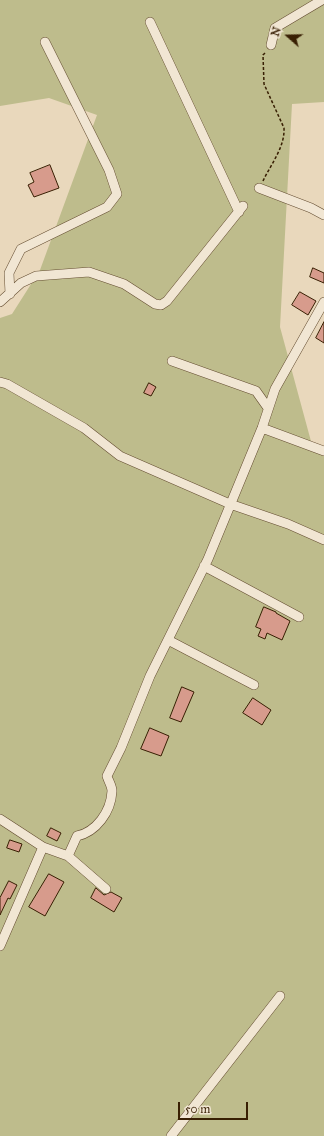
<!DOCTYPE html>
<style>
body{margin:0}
#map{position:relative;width:324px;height:1136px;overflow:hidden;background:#e9d8bc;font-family:"IM FELL Great Primer",serif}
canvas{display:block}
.north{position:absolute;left:268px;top:16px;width:40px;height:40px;-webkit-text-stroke:3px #f1e6d3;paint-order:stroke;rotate:290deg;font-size:11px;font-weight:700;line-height:16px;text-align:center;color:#381f03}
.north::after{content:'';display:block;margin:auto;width:14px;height:18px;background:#381f03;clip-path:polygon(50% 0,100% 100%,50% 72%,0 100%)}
.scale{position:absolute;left:178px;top:1102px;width:70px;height:18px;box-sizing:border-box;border:2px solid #381f03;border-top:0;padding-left:5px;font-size:12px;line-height:14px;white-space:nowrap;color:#381f03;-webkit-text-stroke:3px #f1e6d3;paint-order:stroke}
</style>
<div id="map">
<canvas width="324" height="1136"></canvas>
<div class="north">N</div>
<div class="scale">50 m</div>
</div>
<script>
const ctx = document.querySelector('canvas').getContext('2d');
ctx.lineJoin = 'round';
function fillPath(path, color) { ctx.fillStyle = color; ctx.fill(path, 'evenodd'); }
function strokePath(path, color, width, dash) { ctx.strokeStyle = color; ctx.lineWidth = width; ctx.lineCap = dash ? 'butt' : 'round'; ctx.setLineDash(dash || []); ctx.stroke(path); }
const green = new Path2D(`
 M0,0H324V102L292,104L280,327L312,445L324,449V1136H0V318L12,314L40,270L97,115L49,98L0,106Z`);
const building = new Path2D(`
 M50,165L59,188L34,197L28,185L34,182L30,173Z
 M313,268L324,273V283L310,277Z
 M300,292L316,301L308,315L292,305Z
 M324,322V343L316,338Z
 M149,383L156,387L151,396L144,393Z
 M264,607L276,612V613L290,621L282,640L267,633L265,639L258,636L261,629L256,627Z
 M182,687L194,692L181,722L170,718Z
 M253,698L271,710L262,725L243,713Z
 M150,728L169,736L161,756L141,749Z
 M51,828L61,833L57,841L47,836Z
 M10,840L22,844L19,852L7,848Z
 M49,874L64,882L45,916L29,907Z
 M9,881L17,885L10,899L8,898L0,915V898Z
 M96,888L104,895L111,892L122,898L114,912L91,898Z`);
const path = new Path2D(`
 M263,181C271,164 285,147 284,128L264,84L263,55L265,53`);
const street = new Path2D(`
 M150,22L239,212
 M271,45L275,28L322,0
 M259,188L311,208L324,215
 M10,294L9,273L21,249L107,207L117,194L109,170L45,42
 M0,302L21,283L36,276L89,272L124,284L155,304L161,305L167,301L243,206
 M172,361L256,391L268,408
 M0,382L7,384L84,428L120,456L230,504L288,524L324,540
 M262,428L324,451
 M204,566L299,617
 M168,640L254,685
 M0,819L43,847L0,946
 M43,847L68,856L106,889
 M68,856L77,836C96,832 111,812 112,791C112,786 108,780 107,776L121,748L150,676L208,559L262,428L275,389L324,302
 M171,1136L280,996`);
fillPath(green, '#bebc8c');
fillPath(building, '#d79b8c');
strokePath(building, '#381f03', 1);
strokePath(street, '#644d31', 10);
strokePath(path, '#381f03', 1.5, [3, 2]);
strokePath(street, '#f1e6d3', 9);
</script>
